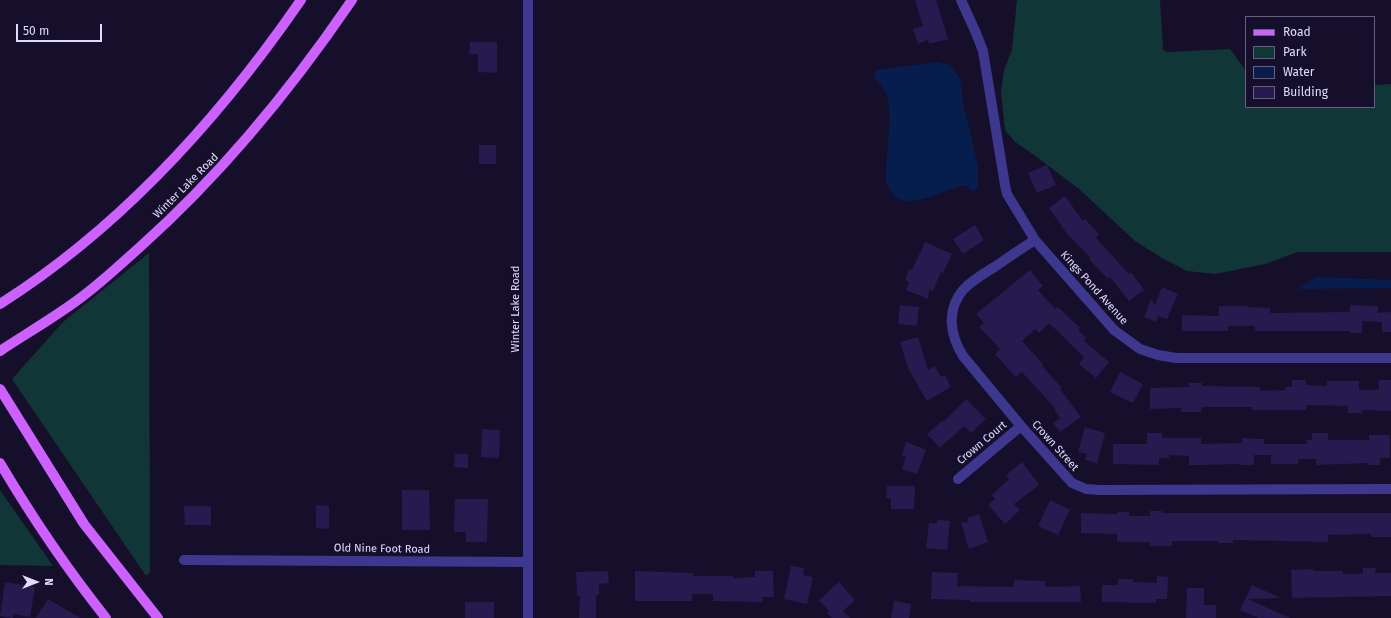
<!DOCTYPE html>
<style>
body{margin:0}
#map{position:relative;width:1391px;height:618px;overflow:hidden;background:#150f2c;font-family:"Fira Sans",sans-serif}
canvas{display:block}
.legend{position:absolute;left:1245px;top:16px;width:130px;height:92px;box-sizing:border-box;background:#150f2c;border:1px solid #666080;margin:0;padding:5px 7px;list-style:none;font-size:12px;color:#e0daff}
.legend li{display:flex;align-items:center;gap:8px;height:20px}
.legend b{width:20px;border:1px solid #666080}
.north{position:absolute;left:16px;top:562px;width:40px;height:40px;-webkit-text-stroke:3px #150f2c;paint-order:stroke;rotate:90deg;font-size:11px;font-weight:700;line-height:16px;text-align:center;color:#e0daff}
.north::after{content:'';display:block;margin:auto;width:14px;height:18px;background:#e0daff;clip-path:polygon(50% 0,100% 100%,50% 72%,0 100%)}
.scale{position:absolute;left:16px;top:24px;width:86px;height:18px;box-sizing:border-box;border:2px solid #e0daff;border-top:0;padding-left:5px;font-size:12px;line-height:14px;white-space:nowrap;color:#e0daff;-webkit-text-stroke:3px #150f2c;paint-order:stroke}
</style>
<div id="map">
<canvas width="1391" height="618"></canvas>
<ul class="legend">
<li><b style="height:5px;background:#cc61ff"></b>Road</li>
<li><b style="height:11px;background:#113637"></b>Park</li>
<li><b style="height:11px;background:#071d4d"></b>Water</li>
<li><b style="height:11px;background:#271a4e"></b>Building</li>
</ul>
<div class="north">N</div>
<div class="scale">50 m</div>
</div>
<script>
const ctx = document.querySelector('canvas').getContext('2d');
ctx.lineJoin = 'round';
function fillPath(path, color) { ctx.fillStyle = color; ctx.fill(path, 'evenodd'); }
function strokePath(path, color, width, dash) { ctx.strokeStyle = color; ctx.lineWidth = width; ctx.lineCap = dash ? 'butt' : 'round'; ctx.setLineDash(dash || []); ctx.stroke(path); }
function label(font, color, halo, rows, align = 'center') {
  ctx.font = font + ' "Fira Sans",sans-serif'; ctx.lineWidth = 4; ctx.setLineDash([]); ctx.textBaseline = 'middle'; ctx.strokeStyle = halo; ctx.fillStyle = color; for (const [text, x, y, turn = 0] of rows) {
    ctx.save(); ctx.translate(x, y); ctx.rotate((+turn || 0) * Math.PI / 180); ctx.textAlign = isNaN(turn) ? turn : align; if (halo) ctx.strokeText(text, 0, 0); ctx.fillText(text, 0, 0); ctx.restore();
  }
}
const green = new Path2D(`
 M1017,0H1160L1163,50L1168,52L1230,49L1246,71V107H1374V85L1391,84V252H1298L1265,264L1215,274L1187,271L1162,258L1135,241L1079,189L1034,155L1015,142L1005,130L1001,92L1004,70L1012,50Z
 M149,253L150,572L146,576L12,379L63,322Z
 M0,490L53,566L0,565Z`);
const water = new Path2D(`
 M937,62L950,65L960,79L963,102L978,166V187L975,191L971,190L966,185C946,189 928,201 907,201C896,201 887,189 886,179C885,172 887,164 887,157C888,138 891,118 888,99C887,91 878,84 874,76L876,70C896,66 917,66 937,62Z
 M1316,277L1391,280V288L1298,289Z`);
const building = new Path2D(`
 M915,0H936L948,39L929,44L928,40L918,44L913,29L923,26Z
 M470,42H497V73L478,72V54H469Z
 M479,145H496V164H479Z
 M1047,165L1056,185L1037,193L1028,173Z
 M1065,196L1083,221L1085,219L1099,234L1096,238L1129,274L1131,272L1144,290L1129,301L1110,277L1108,279L1089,259L1091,258L1067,234L1049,208Z
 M975,225L984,240L963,254L953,239Z
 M925,242L952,254L943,273L941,272L933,291L929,290L928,299L906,290L909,282L905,280L909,269L912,270Z
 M1030,270L1043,286L1038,290L1055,309L1058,307L1080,328L1078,330L1086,338L1084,341L1109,362L1096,378L1079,364L1084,357L1049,323L1039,333L1035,329L1022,341L1043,364L1042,366L1062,388L1060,389L1081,417L1060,432L1053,423L1060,418L1054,409L1055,408L1022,372L1016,377L995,354L1000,349L979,327L984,323L976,314Z
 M1162,287L1178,294L1167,319L1158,316L1156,322L1144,317L1151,299L1155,305Z
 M900,305L919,307L917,326L898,324Z
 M1350,305L1378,306V313L1391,312V332H1382V322L1362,321V333H1350V331H1254L1255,326H1228V331H1182V315L1219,316V306H1247V307L1270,308V313L1350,312Z
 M918,337L928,370L935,366L941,377L945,375L951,387L927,401L908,368L900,342Z
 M1120,372L1143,384L1133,403L1110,392Z
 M1292,380H1306V385L1327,386V381H1359V390H1379V380H1391V411L1362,410V413H1348V406L1306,405V410H1252V407H1202L1201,412H1181V408L1150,409V388L1189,387V383H1202V386L1260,387V391L1285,390V387H1292Z
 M966,399L986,419L971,433L964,426L940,448L927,434L943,420L944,421Z
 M1085,427L1105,433L1097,463L1085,460L1087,454L1078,452Z
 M482,429L500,430L499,458L481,457Z
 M1147,433H1162V438H1201V444L1242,443V438L1264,439V444H1307V440H1312V433H1328V440H1369V435H1390V458H1380V465H1369V463L1316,465V459H1298V464H1271V455H1254V465H1241V464L1201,465H1189V456L1169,455V458H1159V465L1113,464V444H1147Z
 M906,442L926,450L917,474L902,469L906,457L902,455Z
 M455,454H468V468L454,467Z
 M1022,462L1039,485L1014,504L1020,510L1005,524L988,505L995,499L992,495L1009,479L1006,475Z
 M887,486H915L914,509H891V498H886Z
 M402,490H429L430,530H402Z
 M455,499H488L487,542H466V532H454Z
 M1050,500L1070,510L1058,535L1038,526Z
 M316,505L329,506V529L316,528Z
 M184,506H211V525H185Z
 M1150,511H1162V513H1391V537H1371V534L1328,535V542L1233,540V543H1218V541H1172V546H1149L1150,542H1117V534L1081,533V513L1117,514V512H1129V516H1150Z
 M979,514L988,542L969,549L961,522L969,523L967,518Z
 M937,520L950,521L947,550L926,548L929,523H937Z
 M791,566L804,568L803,575L813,577L807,604L784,599Z
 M1363,568H1376L1375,573H1391V596L1292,598L1291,570L1313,569V571H1343V574H1363Z
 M608,571L609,583L599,584V595H596V618H579L580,596H577L576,572Z
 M635,571L693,573V576H733V578L755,577V571H773L774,597H762L763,602L713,601V594H692V601H635Z
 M932,572L958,573L957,586L1014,587V580L1045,581V587L1080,586L1081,602H970V600L931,599Z
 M1157,576L1168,577L1167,599H1156V603L1102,602V585H1118V579H1133V582L1157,583Z
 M5,582L35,587L30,617L13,614V618L0,616Z
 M839,582L855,600L843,611L850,618H832L827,613L829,611L819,600Z
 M1252,585L1281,598L1248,599L1290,618H1259L1240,610Z
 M1187,588H1204V605H1216V618H1186Z
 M48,599L80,618H36Z
 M894,601L911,604L909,618H891Z
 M465,602H494V618H465Z`);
const minor = new Path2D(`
 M961,0L976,33L983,51L1005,185L1007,194L1035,240L1114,330L1140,349L1158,355L1176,358H1391
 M1035,240C1022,248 1009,257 996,266C985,273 972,280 963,290C946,310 950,335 963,356L1021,426L1072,483L1086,489L1100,490L1391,489
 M958,479L1021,426
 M184,560L528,562`);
const tertiary = new Path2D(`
 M528,0V618`);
const primary = new Path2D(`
 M0,304C120,228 221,116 301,0
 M0,351C27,333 57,316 83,296C103,281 122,263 140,247C223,173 290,91 352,0
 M0,389L84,524L158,618
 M0,463C32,517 67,569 106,618`);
const streetNames = [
 ["Winter Lake Road",186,186,-45],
 ["Kings Pond Avenue",1094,288,48],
 ["Winter Lake Road",516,309,-90],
 ["Crown Court",982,443,-40],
 ["Crown Street",1055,446,48],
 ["Old Nine Foot Road",382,549,1]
];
fillPath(green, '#113637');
fillPath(water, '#071d4d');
fillPath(building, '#271a4e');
strokePath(minor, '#3e378e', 10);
strokePath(tertiary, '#3e378e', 10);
strokePath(primary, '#cc61ff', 10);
label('11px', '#e0daff', '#150f2c', streetNames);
</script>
